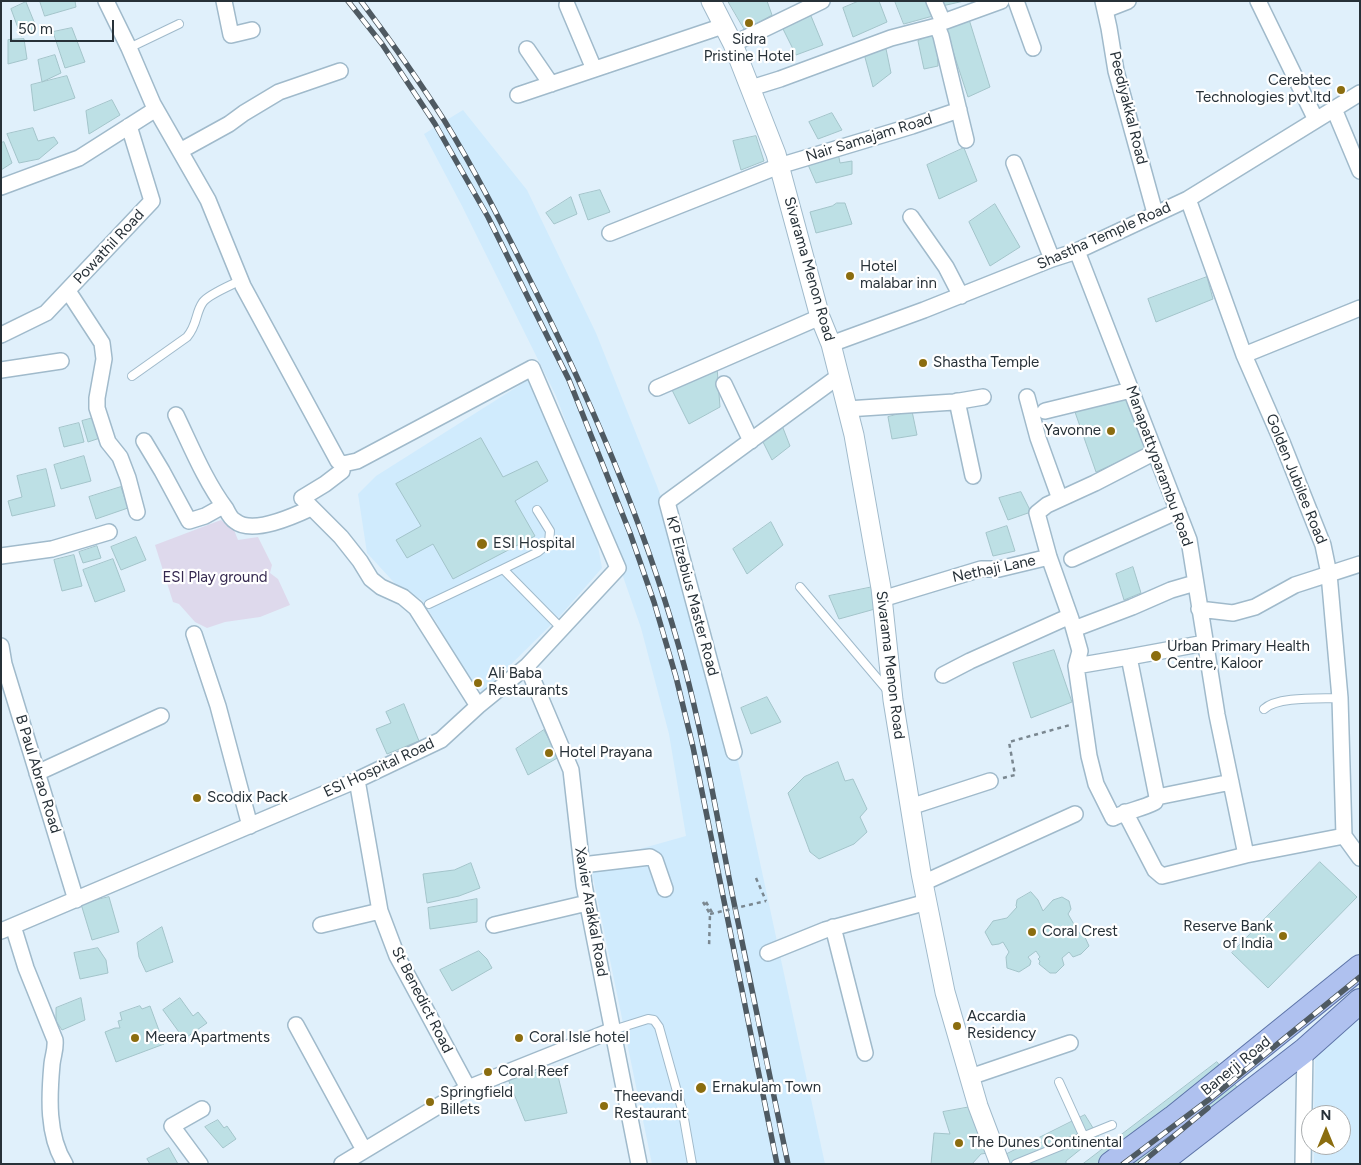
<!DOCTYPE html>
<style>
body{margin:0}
#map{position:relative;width:1361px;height:1165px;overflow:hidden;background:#e0f0fb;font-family:Figtree,sans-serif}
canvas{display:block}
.frame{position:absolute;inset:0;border:2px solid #273138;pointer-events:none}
.north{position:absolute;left:1301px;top:1105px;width:50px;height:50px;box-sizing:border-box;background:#fff;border:1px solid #a9adaf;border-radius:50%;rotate:0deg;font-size:14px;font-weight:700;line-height:20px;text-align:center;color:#273138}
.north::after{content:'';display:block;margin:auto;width:18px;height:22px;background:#8b6d0f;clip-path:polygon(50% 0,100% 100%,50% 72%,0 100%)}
.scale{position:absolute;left:10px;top:20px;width:104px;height:22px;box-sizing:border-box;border:2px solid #273138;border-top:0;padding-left:6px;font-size:15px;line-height:18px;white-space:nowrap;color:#273138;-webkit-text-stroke:4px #fff;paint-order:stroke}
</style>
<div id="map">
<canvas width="1361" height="1165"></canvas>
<div class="frame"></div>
<div class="north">N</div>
<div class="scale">50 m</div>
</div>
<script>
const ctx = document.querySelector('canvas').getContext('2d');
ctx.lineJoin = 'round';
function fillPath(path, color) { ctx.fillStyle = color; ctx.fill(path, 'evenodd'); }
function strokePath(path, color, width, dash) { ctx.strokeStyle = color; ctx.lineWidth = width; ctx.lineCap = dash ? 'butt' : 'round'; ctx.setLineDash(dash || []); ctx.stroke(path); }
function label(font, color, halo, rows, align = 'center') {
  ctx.font = font + ' Figtree,sans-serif'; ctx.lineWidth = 4.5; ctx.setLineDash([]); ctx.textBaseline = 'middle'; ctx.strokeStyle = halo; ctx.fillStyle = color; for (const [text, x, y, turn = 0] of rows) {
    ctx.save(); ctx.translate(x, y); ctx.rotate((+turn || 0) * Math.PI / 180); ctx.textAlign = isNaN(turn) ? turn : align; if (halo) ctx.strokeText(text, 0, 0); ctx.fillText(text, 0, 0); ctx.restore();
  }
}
const built = new Path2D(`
 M463,110L527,190L596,333L657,486L700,605L739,765L825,1164H652L590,863L686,836L669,734L641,628L606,528L556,396L462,206L424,134Z
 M531,378L596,535L602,568L560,616L483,692L474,686L444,645L438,625L421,599L401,590L367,553L358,494L376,476Z
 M1360,1012V1164H1314V1145H1341V1115H1314L1315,1055Z`);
const green = new Path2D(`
 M221,520L234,530L238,540L258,537L272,565L270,573L278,579L290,605L260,617L225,622L207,628L195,622L179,604L173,602L155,545Z`);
const building = new Path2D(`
 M40,1H75L76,7L45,16Z
 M728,1H767L772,15L745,30Z
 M859,1H879L887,22L853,37L843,8Z
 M895,1H927L933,16L904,24Z
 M940,1H964L942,6Z
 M26,2L37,29L21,36L11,9Z
 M811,16L823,45L796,55L783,29Z
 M968,16L990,87L968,97L944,24Z
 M72,28L85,62L65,68L53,32Z
 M937,33L938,66L924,69L918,41Z
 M24,39L27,59L8,64V40Z
 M885,44L891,73L873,87L863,50Z
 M55,55L61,73L42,82L38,60Z
 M67,76L75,98L34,111L31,85Z
 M112,100L120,115L89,134L86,111Z
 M832,113L842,130L818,139L809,122Z
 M33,128L38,141L54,137L58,143L39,159L19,163L7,134Z
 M756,136L764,161L741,170L733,141Z
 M4,142L12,163L1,170V143Z
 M964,148L977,181L939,199L927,165Z
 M838,152L840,163L852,161V174L816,183L806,160Z
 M600,190L610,212L588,220L579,195Z
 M571,197L577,214L554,224L546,213Z
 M837,203H845L852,224L816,233L810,212L832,206Z
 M995,204L1020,247L990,266L969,222Z
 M1207,277L1213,299L1156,322L1148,299Z
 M717,367L720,407L689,424L671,388Z
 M1128,397L1147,449L1096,472L1075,412Z
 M912,411L917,435L892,439L888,417Z
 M97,417L103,437L88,442L82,421Z
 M79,423L84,442L64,447L59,428Z
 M783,428L790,446L772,460L763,442Z
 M481,438L503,477L537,461L548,481L515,501L535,536L453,579L433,544L407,558L396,540L421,526L396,484Z
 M84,456L91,481L61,489L54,465Z
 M46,469L55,506L12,516L8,501L22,497L17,476Z
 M121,487L128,508L96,519L89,497Z
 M1021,492L1031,512L1008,520L999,498Z
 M771,522L783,545L747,574L733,549Z
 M1007,526L1015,551L993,556L986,533Z
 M136,537L146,560L121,570L111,547Z
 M97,546L101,558L83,563L79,552Z
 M74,555L82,586L62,591L54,560Z
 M113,559L125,591L95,602L83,570Z
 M1133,567L1141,593L1124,600L1116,574Z
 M873,587L875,609L839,619L829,596Z
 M1054,650L1072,702L1031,718L1013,663Z
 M767,697L781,722L751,734L741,708Z
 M404,704L419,741L387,754L376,729L391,723L386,712Z
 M544,730L559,757L528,775L516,749Z
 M838,762L845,781L853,779L867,809L860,817L867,832L854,844L819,859L810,852L788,793L804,777Z
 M1320,862L1357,897L1268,988L1232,953Z
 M471,863L480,888L459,896L427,903L423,874L454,870Z
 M1031,892L1038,900L1043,911L1053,900L1062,897L1069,901L1071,909L1068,914L1079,933H1083L1089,946L1081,954L1073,957L1069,952L1062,958L1064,965L1056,973H1050L1039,964L1040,961L1038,959L1040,957L1036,951L1028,957L1031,961L1030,965L1019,972L1007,968L1006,957L1009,952L1003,942L999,944L992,945L985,932L993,921L1007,918L1017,907L1016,906L1017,900Z
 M109,897L119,932L92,940L81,904Z
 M477,899V922L430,929L428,908Z
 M162,927L173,962L146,972L139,957L137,943Z
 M98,948L106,960L108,973L80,979L74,953Z
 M479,951L487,959L492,968L452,991L440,970Z
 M81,998L85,1020L62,1030L56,1021V1008Z
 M180,998L193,1016L198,1012L207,1023L184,1039L163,1010Z
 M140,1006L142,1009L150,1006L164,1044L116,1062L105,1032L115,1028H120L118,1021L122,1020L120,1013Z
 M1217,1062L1240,1091L1156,1164H1083Z
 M556,1068L567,1113L525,1121L508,1079Z
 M976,1106L988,1153L981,1154L972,1164H931L934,1133L950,1134L943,1112Z
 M1085,1115L1103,1144L1097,1148L1092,1140L1066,1161V1164H1008L1003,1156Z
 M218,1120L224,1128L227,1126L236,1139L223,1148L205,1127Z
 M169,1148L178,1164H150L147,1159Z`);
const path = new Path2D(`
 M1003,778L1015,775L1009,742L1070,725
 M756,878L766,901
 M703,902L710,914L709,948
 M706,902L713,914`);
const service = new Path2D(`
 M129,48L179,24
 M132,376L187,337C198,324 195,313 203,302C209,294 232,285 241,280
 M537,510L550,531L549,543L538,552L503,569L561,628
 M800,587L888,691
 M429,604L503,569
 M1264,709C1278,696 1321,699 1340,698
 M613,1030L648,1019L654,1020L659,1027L683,1113L692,1164
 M1059,1082L1084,1137
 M1016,1164L1112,1125`);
const minor = new Path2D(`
 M224,1L231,35L252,30
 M934,1L943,22L1001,1
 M1016,1L1033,48
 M1103,1L1109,28L1116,71L1155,213
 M1258,1L1316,120
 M567,5L594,69
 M1105,10L1128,1
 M733,44L822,1
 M527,49L551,84
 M751,88L780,79L891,38L937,26L941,36L966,140
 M518,95L723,26
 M1334,109L1360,171
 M180,151L229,124L244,113L279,92L340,71
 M1014,163L1052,259
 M1,187L79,158L156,109
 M1188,199L1244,355L1282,442L1323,545L1329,574L1340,698L1344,836L1360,858
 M911,217L946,267L961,296
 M610,233L779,166L912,126L959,110
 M1077,251L1189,540L1217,715L1246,855L1344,836
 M68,291L102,343L104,359L97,398V408L108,442L120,457L128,478L137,512
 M1,335L46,313L152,201L129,126
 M831,344L924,310L1052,259L1077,251L1188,199L1360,93
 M1244,355L1360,308
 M1,370L61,361
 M724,384L751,441
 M657,388L820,317
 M1027,397L1038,438L1060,499
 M957,401L973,476
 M847,409L954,402L983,397
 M1045,411L1131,390
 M176,415C191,446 205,481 226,509C228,513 231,519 235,521C252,535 294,516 311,508
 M144,441L162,471L189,521L205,516L223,506
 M342,471L325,484L302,498L341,537L360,561L371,579L381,587L403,597L416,608L478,706
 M1,556L52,549L109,532
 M1072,559L1178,511
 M882,599L981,569H999L1049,557
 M1199,609L1233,613L1255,607L1295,585L1360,564
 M1074,629L1132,607L1171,590L1195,583
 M194,634L218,706L250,826
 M1,646L4,664L76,900
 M1129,657L1076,666L1089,756L1096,784L1113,818C1126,811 1142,809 1155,802L1157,797L1129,657L1205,643
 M527,666L571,770L584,885L639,1164
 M1076,666L1080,651L1071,619L1049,557L1037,513L1047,505L1095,483L1155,452
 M943,675L970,661L1070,616
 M734,752L667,502L839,376
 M37,773L161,716
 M357,780L380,911L397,956L468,1088
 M1157,797L1231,782
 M910,807L990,781
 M1125,812L1155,870L1162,876L1246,855
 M582,865L650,857L655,860L665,889
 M923,883L1075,814
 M321,925L380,911
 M494,925L587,903
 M13,926L26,968L55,1040C56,1049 53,1055 52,1064C49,1097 47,1135 65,1164
 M833,927L865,1053
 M1,931L357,780L441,740L478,706L527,666L618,568L532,368L357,461L343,464L338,461L243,286L208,200L153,104L129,48L106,1
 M768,953L825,930L927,902
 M296,1025L364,1150
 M970,1077L1070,1043
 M200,1164L172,1126L202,1109
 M342,1164L468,1088L613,1030
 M1303,1164L1305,1050`);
const tertiary = new Path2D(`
 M711,1L733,44L776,154L820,317L831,344L854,435L881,588L893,700L921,873L945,992L978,1106L1000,1164`);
const primary = new Path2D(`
 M1111,1164L1173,1118L1360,967
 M1158,1164L1305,1050L1360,1001`);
const rail = new Path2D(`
 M348,1L382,44L435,124L488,217L569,380L630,533L654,602L676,677L693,747L777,1164
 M361,1C390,40 418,79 444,120C478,175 507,234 536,292C596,411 649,536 684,665C704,740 717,817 732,893C750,983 769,1073 788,1164
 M1123,1164L1211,1098L1360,977
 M1140,1164L1208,1108`);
const pathBridge = new Path2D(`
 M710,914L766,901`);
const markers = [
 [749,23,5,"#8b6d0f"],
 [1341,90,5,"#8b6d0f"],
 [850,276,5,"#8b6d0f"],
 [923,363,5,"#8b6d0f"],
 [1111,431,5,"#8b6d0f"],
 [482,544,6,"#8b6d0f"],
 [1156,656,6,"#8b6d0f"],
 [478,683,5,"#8b6d0f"],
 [549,753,5,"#8b6d0f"],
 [197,798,5,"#8b6d0f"],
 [1032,932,5,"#8b6d0f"],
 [1283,936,5,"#8b6d0f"],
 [957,1026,5,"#8b6d0f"],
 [135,1038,5,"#8b6d0f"],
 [519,1038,5,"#8b6d0f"],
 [488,1072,5,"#8b6d0f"],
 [701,1088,6,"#8b6d0f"],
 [430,1102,5,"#8b6d0f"],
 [604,1106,5,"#8b6d0f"],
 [959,1143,5,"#8b6d0f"]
];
const poiNames = [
 ["Sidra",749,40,"center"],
 ["Pristine Hotel",749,57,"center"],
 ["Cerebtec",1331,81,"right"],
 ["Technologies pvt.ltd",1331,98,"right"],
 ["Hotel",860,267],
 ["malabar inn",860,284],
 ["Shastha Temple",933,363],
 ["Yavonne",1101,431,"right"],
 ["ESI Hospital",493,544],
 ["Urban Primary Health",1167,647],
 ["Centre, Kaloor",1167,664],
 ["Ali Baba",488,674],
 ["Restaurants",488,691],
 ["Hotel Prayana",559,753],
 ["Scodix Pack",207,798],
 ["Reserve Bank",1273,927,"right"],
 ["of India",1273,944,"right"],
 ["Coral Crest",1042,932],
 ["Accardia",967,1017],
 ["Residency",967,1034],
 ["Meera Apartments",145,1038],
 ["Coral Isle hotel",529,1038],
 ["Coral Reef",498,1072],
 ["Ernakulam Town",712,1088],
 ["Springfield",440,1093],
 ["Billets",440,1110],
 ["Theevandi",614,1097],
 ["Restaurant",614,1114],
 ["The Dunes Continental",969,1143]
];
const streetNames = [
 ["Peediyakkal Road",1128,108,76],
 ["Nair Samajam Road",869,138,-17],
 ["Shastha Temple Road",1104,236,-24],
 ["Powathil Road",109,247,-47],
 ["Sivarama Menon Road",809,269,74],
 ["Manapattyparambu Road",1159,466,70],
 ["Golden Jubilee Road",1296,479,68],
 ["Nethaji Lane",994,569,-12],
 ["KP Elzebius Master Road",692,596,75],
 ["Sivarama Menon Road",890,665,83],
 ["ESI Hospital Road",379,768,-25],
 ["B Paul Abrao Road",38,774,73],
 ["Xavier Arakkal Road",591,912,80],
 ["St Benedict Road",422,1000,63],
 ["Banerji Road",1236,1066,-39]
];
const parkNames = [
 ["ESI Play ground",215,578]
];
fillPath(built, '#d0ebfd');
fillPath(green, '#ded9ec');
fillPath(building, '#bde0e5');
strokePath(building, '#a3c4ca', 1);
strokePath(service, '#a0bacb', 10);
strokePath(minor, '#a0bacb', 18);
strokePath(tertiary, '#a0bacb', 21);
strokePath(primary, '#5d74a8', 26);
strokePath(path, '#7a8790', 2.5, [4, 4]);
strokePath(service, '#fff', 8);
strokePath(minor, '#fff', 15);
strokePath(tertiary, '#fff', 19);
strokePath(primary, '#afc1ef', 24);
strokePath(rail, '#4f5a62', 5.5);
strokePath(rail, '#fff', 4, [11]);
strokePath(pathBridge, '#7a8790', 2.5, [4, 4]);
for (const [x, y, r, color] of markers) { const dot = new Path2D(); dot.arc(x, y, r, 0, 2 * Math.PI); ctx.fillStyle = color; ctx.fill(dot); strokePath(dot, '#fff', 2); }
label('15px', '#273138', '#fff', poiNames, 'left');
label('15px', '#273138', '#fff', streetNames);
label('15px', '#352950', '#fff', parkNames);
</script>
